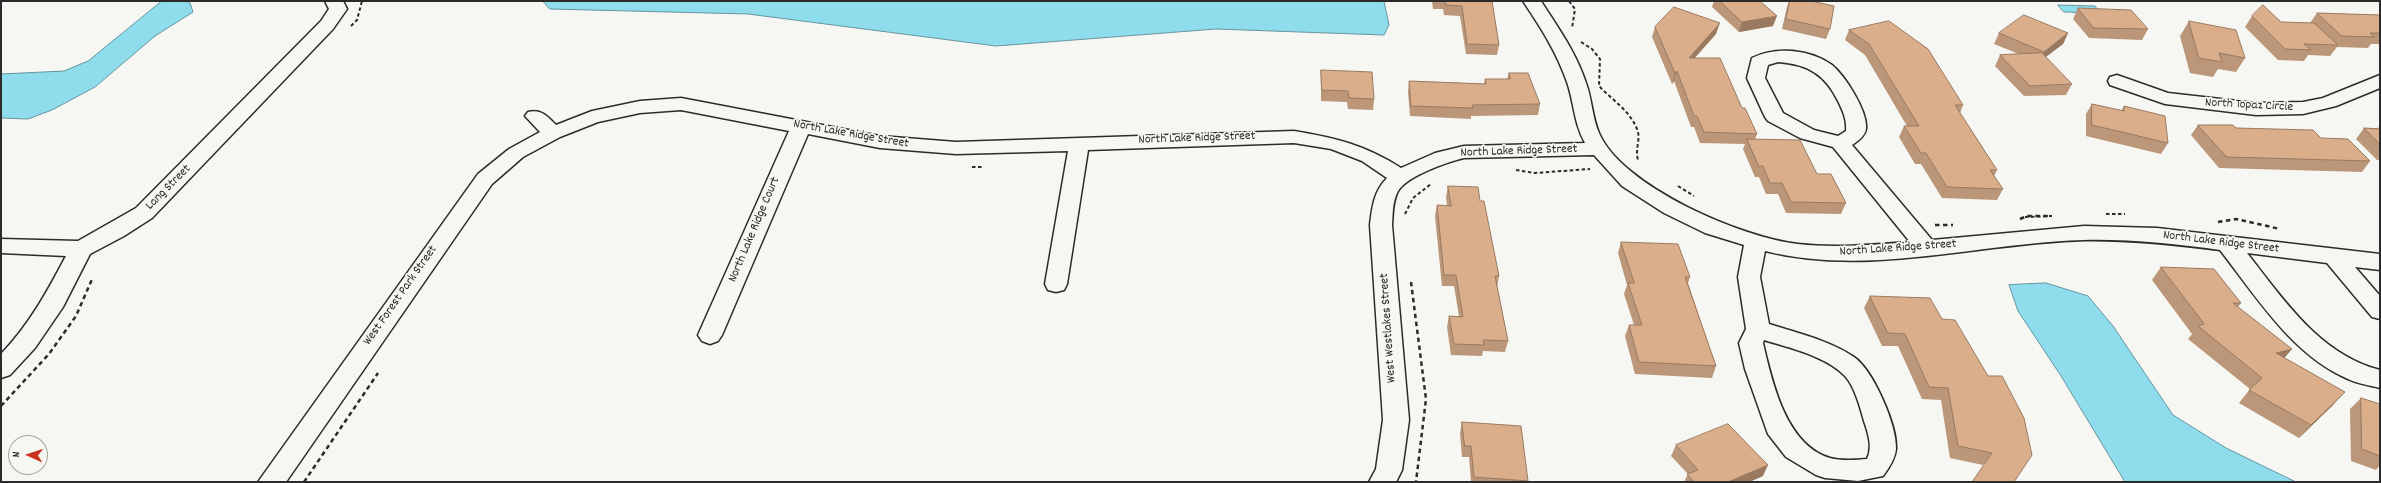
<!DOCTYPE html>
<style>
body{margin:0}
#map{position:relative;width:2381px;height:483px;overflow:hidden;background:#f6f6f2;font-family:Dekko,sans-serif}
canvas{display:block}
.frame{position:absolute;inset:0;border:2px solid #2b2b2b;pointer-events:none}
.north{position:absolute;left:8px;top:435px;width:40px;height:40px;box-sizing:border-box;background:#f6f6f2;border:1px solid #a5a5a2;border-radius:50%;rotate:273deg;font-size:11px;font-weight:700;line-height:16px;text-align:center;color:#2b2b2b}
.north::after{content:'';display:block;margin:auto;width:14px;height:18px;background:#c8321e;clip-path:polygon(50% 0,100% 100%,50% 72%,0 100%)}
</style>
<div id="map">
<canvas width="2381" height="483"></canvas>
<div class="frame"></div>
<div class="north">N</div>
</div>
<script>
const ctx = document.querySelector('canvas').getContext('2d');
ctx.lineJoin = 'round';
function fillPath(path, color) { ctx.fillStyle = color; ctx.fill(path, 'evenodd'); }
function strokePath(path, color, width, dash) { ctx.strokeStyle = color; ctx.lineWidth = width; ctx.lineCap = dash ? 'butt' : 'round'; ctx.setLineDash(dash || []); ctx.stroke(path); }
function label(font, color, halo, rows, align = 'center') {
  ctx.font = font + ' Dekko,sans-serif'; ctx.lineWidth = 3.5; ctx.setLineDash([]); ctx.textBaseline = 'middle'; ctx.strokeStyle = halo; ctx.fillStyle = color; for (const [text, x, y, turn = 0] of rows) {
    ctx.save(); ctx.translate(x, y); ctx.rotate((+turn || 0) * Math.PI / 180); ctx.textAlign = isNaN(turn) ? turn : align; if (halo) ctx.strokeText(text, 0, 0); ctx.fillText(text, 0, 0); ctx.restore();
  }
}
const water = new Path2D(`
 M162,1H186L190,3L193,12L155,36L95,87L52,110L28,119L1,118V74L64,71L88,61Z
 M543,1H1384L1389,25L1384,35L1216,29L996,46L748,14L550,9Z
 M2058,5L2095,6L2100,13L2064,12Z
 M2046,283L2088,296L2113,326L2173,415L2226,448L2296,482H2125L2061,376L2018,311L2009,285Z`);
const pathFar1 = new Path2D(`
 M1569,1L1575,9L1572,28
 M351,26L357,20L362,1
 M1581,42L1592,49L1600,59L1599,86C1612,100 1632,112 1638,132C1640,141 1635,150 1638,160
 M972,167H983
 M1516,170L1535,173L1590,169
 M1678,186L1694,196
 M1405,214L1413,198L1431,184
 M2106,214H2125
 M2025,217L2052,216`);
const path = new Path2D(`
 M2020,219L2027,216H2052
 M2218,222L2236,219L2280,229
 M1935,225H1953
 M1411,282L1426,399L1416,482
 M1,406L49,354L76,316L93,277
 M304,482L378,373`);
const minor = new Path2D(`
 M325,1H343L347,9L333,29L152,218L124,236L90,254L63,307L35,348L10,375L1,378V354C29,325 47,292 66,256L1,253V239L78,241L136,208L321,21L329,9Z
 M1523,1H1541C1558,28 1576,52 1586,83C1592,99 1592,117 1599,133C1622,187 1743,238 1798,244C1835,248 1872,245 1910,242L1833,147L1800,138L1768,121L1765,117L1747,78L1752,58C1776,46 1810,49 1832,65C1845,76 1868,111 1866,129C1865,136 1858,141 1852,145L1932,240L2084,226L2157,228L2380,254V270L2355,267L2380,296V319L2372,317L2327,263L2247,253C2283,299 2320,355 2380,370V388C2369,385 2358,384 2348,379C2292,355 2256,296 2220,250C2175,244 2130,239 2084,240C1978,243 1870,277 1765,251L1760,277L1769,324C1797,333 1829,340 1854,357C1873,370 1897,425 1896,449C1895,459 1889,468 1883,476L1858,481L1825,478L1816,475L1786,457L1768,434L1745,369L1739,343L1746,329L1738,277L1744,245L1705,233L1664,213L1622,186L1594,155L1464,158C1447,162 1407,176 1398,191C1392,202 1393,214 1392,225L1409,420L1402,470L1396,482H1369L1376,469L1383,420L1370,225C1372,207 1374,191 1387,178L1362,161L1331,149L1294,143L1088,150L1067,284L1064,290L1056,292L1048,290L1045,284L1068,151L956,154L880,148L808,134L722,335L718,341L710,344L702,341L698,335L789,131L681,110L640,113L598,122L560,137L523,157L492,184L286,482H258L478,174L509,149L540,132L525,116L528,112C541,109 547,116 556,125L592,111L640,101L681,98L880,136L956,142L1294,131C1336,138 1365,145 1401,168L1435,153L1464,146L1585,143C1574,124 1574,102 1567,82C1556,51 1541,28 1523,1ZM1778,62C1807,64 1825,74 1838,101C1843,111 1847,120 1846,131L1838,136L1814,130L1783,113L1765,78L1768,65ZM1764,340C1790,348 1826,356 1845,376C1855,387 1860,407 1864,421C1868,433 1873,447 1867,459C1856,460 1840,461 1830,458C1786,445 1772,382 1763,343Z
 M2117,75L2168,93L2256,103L2303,102L2323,98L2380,75V88L2336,106L2303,114L2256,115L2165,104L2110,85L2108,81L2110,77Z`);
const wall = new Path2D(`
 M1432,1H1492L1499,45L1497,55L1466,54L1460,16L1444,15L1443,9H1433Z
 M1714,1H1760L1773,26L1739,32L1712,7Z
 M1789,1H1811L1830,29L1826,39L1782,29L1787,7Z
 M2078,8L2148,29L2142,40L2089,38L2073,19Z
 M2317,13L2380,15V44H2371L2368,48L2337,47L2330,56L2308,55L2304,61L2278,60L2245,27L2252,16L2281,22L2310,23Z
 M2189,21L2245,58L2236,72L2218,69L2213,77L2190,73L2180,36Z
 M1655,27L1716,34L1695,58L1757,134L1755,139L1817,174L1846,203L1841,214L1786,213L1778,194H1766L1759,177H1755L1743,149L1745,144L1700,143L1694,127H1691L1674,81L1672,84L1652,37Z
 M1849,30L1963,105L1960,113L1997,170L1994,176L2003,189L1997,200L1942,198L1921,164H1915L1899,137L1904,126H1907L1865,55L1845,40Z
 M1999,33H2068L2063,44L2045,57L2072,84L2066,95L2024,96L1995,66L2000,55L2019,54L1994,44Z
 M1321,70L1374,99L1373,110L1348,109L1347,102L1321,101Z
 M1509,73L1540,104L1538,115L1471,116V119L1410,116L1408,92L1409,81L1484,84L1485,79H1507Z
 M2092,104L2121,111L2124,106L2168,143L2161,154L2086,136V114Z
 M2198,125L2236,128L2321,138L2370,161L2362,172L2219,168L2191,135Z
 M2380,125V160H2377L2356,139L2364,128H2378Z
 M1448,186L1480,201L1499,276L1497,287L1508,341L1505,352L1483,351L1482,356L1451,355L1447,327L1449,316H1459L1454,286H1442L1435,216L1437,205L1447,206L1446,197Z
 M1621,242L1690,277L1688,283L1716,366L1712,378L1635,374L1625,336L1629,325H1634L1624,294L1627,285L1618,253Z
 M2161,267L2241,303L2238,307L2284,358L2333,405L2299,438L2239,403L2250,389L2188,339L2192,334L2152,280Z
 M1870,296L1942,319L1988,376L2024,418L1983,465L1950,458L1941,400L1922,399L1898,346H1882L1864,308Z
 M2361,398L2380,404V465L2376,470L2351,461L2350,409Z
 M1462,422L1528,481V482H1471L1469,457H1462L1460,433Z
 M1676,445L1763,476L1749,482H1684L1688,474L1671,456Z`);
const shadedWall = new Path2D(`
 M1777,16L1773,26L1739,32L1742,22Z
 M1720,23L1716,34L1685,68L1689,58Z
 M2068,33L2063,44L2038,63L2044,52Z
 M1677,71L1674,81L1672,84L1675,73Z
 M2292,349L2281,362L2276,353Z
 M2345,392L2333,405L2299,438L2311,425Z
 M1768,465L1763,476L1749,482H1728Z`);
const building = new Path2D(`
 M1445,1H1492L1499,45L1467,44L1462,6L1446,5Z
 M1720,1H1760L1777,16L1742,22Z
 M1790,1H1811L1834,6L1830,29L1786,19Z
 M2263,5L2281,22L2314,23L2338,45L2304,44L2311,50L2285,49L2252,16Z
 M1674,7L1720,23L1689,58H1720L1742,108H1745L1757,134L1704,132L1697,116H1694L1677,71L1675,73L1655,27Z
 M2078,8L2131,10L2148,29L2094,28Z
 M2317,13L2380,15V33H2370L2375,37L2342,36Z
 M2024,15L2068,33L2044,52L1999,33Z
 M1889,21L1928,49L1963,105H1955L1997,170H1990L2003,189L1947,187L1926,153H1921L1904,126H1919L1869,44L1849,30Z
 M2189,21L2236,30L2245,58L2219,53L2222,62L2199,58Z
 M2042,53L2072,84L2030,86L2000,55Z
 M1321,70L1372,72L1374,99L1349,98L1348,91L1322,90Z
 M1509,73H1528L1540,104L1472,105L1473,108L1411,106L1409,81L1486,84L1485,79H1510Z
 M2092,104L2124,111V106L2165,116L2168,143L2092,125Z
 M2198,125H2233L2236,128L2313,130L2321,138L2348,139L2370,161L2227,157Z
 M2364,128L2380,129V144Z
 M1747,139L1800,140L1817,174H1831L1846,203L1791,202L1782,183H1770L1763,166H1759Z
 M1448,186L1478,187L1480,201H1484L1499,276H1495L1508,341L1483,340L1484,345L1454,344L1449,316L1463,317L1456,275H1444L1437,205L1451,206Z
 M1621,242L1678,244L1690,277H1685L1716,366L1639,362L1629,325H1642L1628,283H1634Z
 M2161,267L2214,269L2241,303H2233L2292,349L2276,353L2345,392L2311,425L2249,390L2262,378L2198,326L2204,324Z
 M1870,296L1930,298L1942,319L1955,320L1988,376H2002L2024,418L2032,455L2014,482H1972L1992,453L1958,446L1948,388L1929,387L1905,334L1888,333Z
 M2361,398L2380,404V456L2362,449Z
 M1462,422L1521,426L1528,481L1474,477L1471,446H1465Z
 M1728,424L1768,465L1728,482H1694L1687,474L1698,470L1676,445Z`);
const streetNames = [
 ["North Topaz Circle",2249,106,3],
 ["North Lake Ridge Street",851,135,10],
 ["North Lake Ridge Street",1197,139,-2],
 ["North Lake Ridge Street",1519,152,-2],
 ["Lang Street",169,188,-45],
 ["North Lake Ridge Court",755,230,-67],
 ["North Lake Ridge Street",2221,243,7],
 ["North Lake Ridge Street",1898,249,-4],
 ["West Forest Park Street",401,296,-55],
 ["West Westlakes Street",1389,328,-94]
];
fillPath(water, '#8edcec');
strokePath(water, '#66959f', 1);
strokePath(minor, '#2b2b2b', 3);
strokePath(pathFar1, '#2b2b2b', 2, [3.5, 2.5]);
strokePath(path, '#2b2b2b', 2.5, [4.5, 3.5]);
fillPath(minor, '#f6f6f2');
fillPath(wall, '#bb9678');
fillPath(shadedWall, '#997a61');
fillPath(building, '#daae8b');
strokePath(building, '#997a61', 1);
label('13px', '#2b2b2b', '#f6f6f2', streetNames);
</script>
